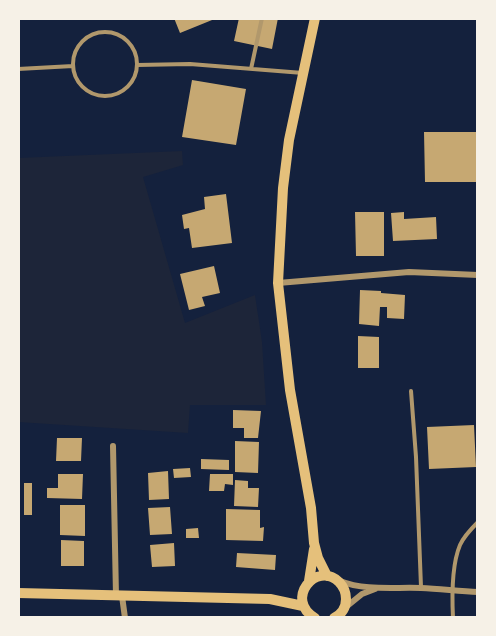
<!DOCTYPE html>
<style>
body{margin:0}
#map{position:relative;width:496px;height:636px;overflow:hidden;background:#14213d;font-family:"Times New Roman",serif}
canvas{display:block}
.frame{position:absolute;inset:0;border:20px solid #f6f1e7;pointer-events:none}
</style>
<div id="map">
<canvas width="496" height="636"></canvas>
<div class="frame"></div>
</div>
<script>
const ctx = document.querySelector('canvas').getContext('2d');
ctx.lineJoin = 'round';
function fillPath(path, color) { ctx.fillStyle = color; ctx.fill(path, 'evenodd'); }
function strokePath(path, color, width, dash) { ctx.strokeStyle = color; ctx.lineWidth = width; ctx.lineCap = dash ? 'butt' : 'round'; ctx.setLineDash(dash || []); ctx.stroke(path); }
const green = new Path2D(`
 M182,151L183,165L143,177L185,323L255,295L262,342L266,405H190L188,433L18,422V158Z`);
const building = new Path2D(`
 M174,18H217L180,33Z
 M239,18H278L272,49L234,41Z
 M192,80L246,89L236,145L182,137Z
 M424,132H478V182H425Z
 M226,194L232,243L192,248L189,228L184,229L182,215L205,209L204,197Z
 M355,212H384V256H356Z
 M404,212V219L436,217L437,239L393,241L391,213Z
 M214,266L220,293L202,297L205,306L189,310L180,274Z
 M360,290L381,291V293L405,295L404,319L387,318V307H380L379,326L359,324Z
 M358,336L379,337V368H358Z
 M233,410L261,411L258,438H244V428H233Z
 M474,425L476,467L429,469L427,427Z
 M57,438H82L81,461H56Z
 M235,441L259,442L258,473L235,472Z
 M201,459L229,460V470L201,469Z
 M190,468L191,477L174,478L173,469Z
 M168,471L169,499L149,500L148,473Z
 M58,474H83L82,499L47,498V488H58Z
 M210,474H233V485L225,484L224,491H209Z
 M235,480L248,481V488H259L258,507L234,506Z
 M24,483H32V515H24Z
 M60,505H85V536L60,535Z
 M170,507L172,534L150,535L148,508Z
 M226,509L260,510V528L264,527L263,541L226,540Z
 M198,528L199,538H186V529Z
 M61,540L84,541V566H61Z
 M174,543L175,566L152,567L150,545Z
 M237,553L276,555L275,570L236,567Z`);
const service = new Path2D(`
 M73 64a32 32 0 1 1 64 0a32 32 0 1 1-64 0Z
 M137,65L190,64L303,73
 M18,69L73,66
 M251,69L262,18
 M411,391L416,457L421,587
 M453,618C452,598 452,564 460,545C464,536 471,529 478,522`);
const minor = new Path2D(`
 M278,283L409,272L478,275
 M113,446L116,596
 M340,581C365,591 394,587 421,588C440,589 459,591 478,592
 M122,596L125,618
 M346,607L362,594L375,589`);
const secondary = new Path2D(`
 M315,18L289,140L283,188L278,283L290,390L311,508L314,543L318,558L327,576
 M309,581L314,549
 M18,593L270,599L303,606
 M315,618C284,600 316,560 339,582C344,587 346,592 346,599C346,607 342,614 334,618`);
fillPath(green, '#1d2539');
fillPath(building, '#c6a872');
strokePath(service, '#b1986c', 4);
strokePath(minor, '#b1986c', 6);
strokePath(secondary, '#e5c07b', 10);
</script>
